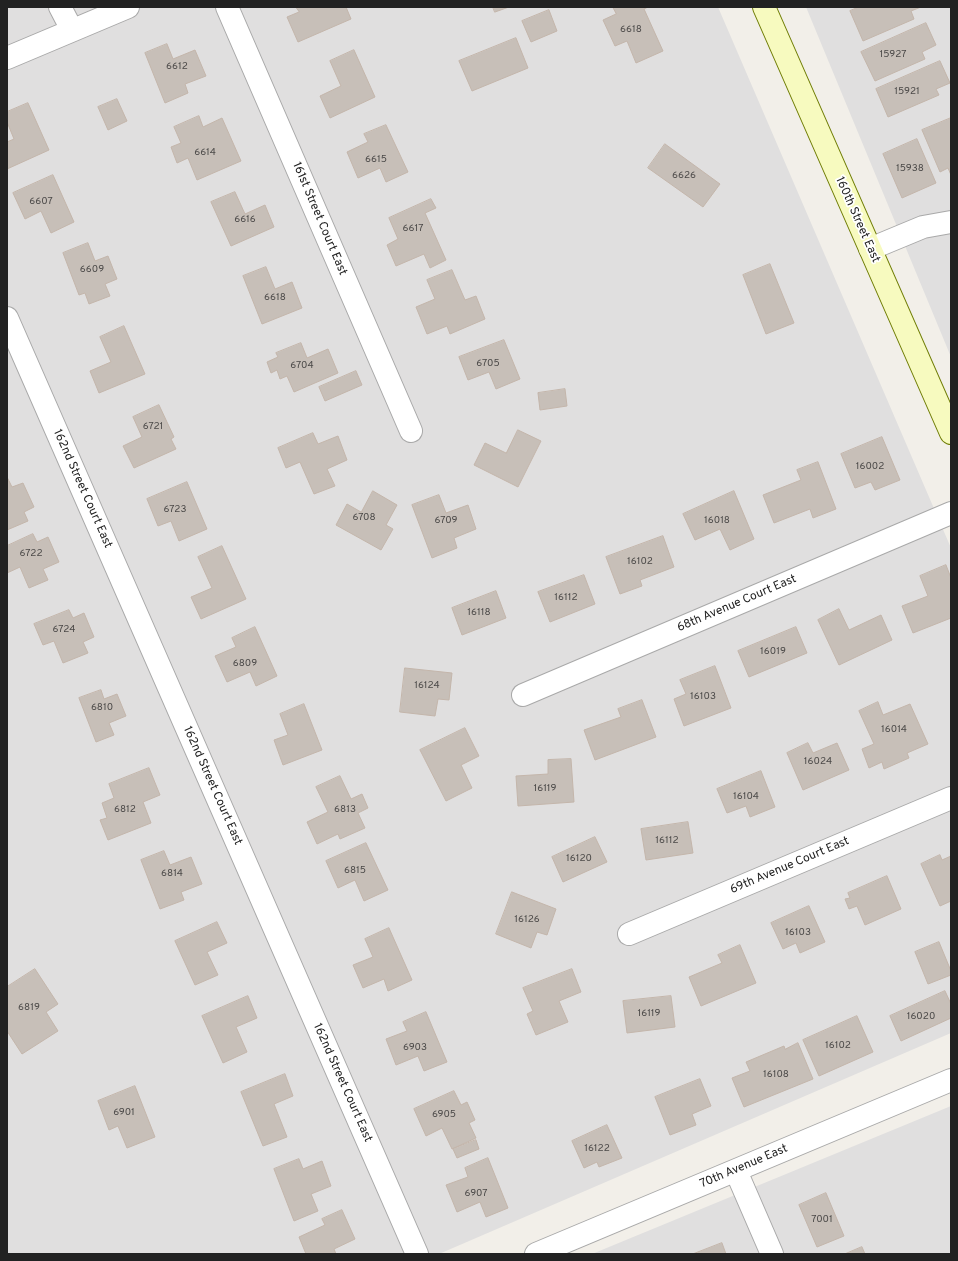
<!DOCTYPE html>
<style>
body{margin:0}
#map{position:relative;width:958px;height:1261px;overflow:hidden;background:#f2efe9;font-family:Overpass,sans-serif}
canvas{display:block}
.frame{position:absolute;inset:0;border:8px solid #222;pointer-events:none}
</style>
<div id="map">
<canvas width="958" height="1261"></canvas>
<div class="frame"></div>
</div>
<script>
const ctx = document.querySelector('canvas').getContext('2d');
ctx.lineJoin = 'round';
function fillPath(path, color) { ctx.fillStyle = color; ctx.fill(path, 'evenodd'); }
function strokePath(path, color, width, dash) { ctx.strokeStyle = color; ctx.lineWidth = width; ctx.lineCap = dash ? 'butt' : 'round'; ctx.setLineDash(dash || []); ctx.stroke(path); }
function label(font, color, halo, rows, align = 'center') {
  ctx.font = font + ' Overpass,sans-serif'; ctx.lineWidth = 3.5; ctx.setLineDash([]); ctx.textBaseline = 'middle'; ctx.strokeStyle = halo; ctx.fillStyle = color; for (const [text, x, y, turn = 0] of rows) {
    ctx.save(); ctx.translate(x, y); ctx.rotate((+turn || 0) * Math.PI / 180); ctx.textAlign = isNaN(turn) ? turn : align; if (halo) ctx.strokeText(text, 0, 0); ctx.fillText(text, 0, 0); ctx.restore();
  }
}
const residential = new Path2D(`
 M7,7H718L951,548V1033L439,1254H7Z
 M806,7H951V357Z
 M951,1106V1254H592Z`);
const building = new Path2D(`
 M296,7H346L351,19L298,42L287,17L299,12Z
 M493,7H509L495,12Z
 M613,7H648L644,9L663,51L636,63L627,41L615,46L603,20L616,14Z
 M859,7H921L911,11L914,19L863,41L850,11Z
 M549,10L557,31L531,42L522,21Z
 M926,23L936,45L922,52L925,59L875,81L861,52Z
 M516,38L528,68L472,91L459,61Z
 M167,44L173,59L195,50L206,76L185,84L188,93L165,103L145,53Z
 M354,50L375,97L330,118L320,96L341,86L330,61Z
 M940,61L950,83L936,89L939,95L888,117L876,89Z
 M117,99L127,121L108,130L98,107Z
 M28,103L49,150L7,169V142L14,139L7,122V112Z
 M199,116L203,127L222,118L241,161L197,180L188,158L177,163L171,147L181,143L174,127Z
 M951,118V175L948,168L940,172L922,130Z
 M386,125L408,172L386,182L380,168L358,178L347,152L368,142L364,134Z
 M917,139L936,183L902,198L883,154Z
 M665,144L720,184L703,207L648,168Z
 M53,175L74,222L51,233L41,211L25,219L13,193Z
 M235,192L245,214L265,205L274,227L231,246L211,202Z
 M431,199L436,208L425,213L446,260L430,268L424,254L396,266L387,245L398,239L389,218Z
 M88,243L95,261L108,256L117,279L105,284L110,296L89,304L85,293L79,295L63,253Z
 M770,264L794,323L766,334L743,275Z
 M266,267L275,289L292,282L302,308L262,324L243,276Z
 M452,270L465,300L476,296L485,319L450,334L447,326L427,334L416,307L435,299L427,280Z
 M124,326L145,374L99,393L90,371L111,362L100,337Z
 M504,340L520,379L496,389L489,372L468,380L459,357Z
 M301,343L307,358L328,349L338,373L294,392L287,376L280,379L277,370L271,373L267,362L278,357L276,353Z
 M356,371L362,385L325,401L319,387Z
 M565,389L567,406L540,410L538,393Z
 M159,405L174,437L171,439L176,449L134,468L123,446L142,437L133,417Z
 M518,430L541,441L518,487L474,465L485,443L506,453Z
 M313,433L318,444L338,436L347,460L327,469L335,486L314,494L300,462L286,468L278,448Z
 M882,437L900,480L875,490L871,482L855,488L841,454Z
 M818,462L836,509L813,518L810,509L774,523L763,495L801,480L797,470Z
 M7,477L12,487L23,483L34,507L24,512L28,521L7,530Z
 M187,482L207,529L179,541L171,521L158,526L147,499Z
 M373,491L397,505L386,525L393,529L381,550L336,525L347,504L361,512Z
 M734,491L754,539L730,550L720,529L695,540L683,514Z
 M439,495L446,513L468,505L476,529L454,538L457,548L432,558L412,505Z
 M33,534L37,542L48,537L59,562L43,569L48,580L29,588L20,567L7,573V546Z
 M663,536L674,567L640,580L642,586L620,594L606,557Z
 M222,546L246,599L201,619L191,597L212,588L198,557Z
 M946,565L951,578V618L913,633L902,606L928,596L920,576Z
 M584,575L595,604L550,622L538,592Z
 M496,591L506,618L462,635L452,608Z
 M839,609L849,630L881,615L892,640L839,665L818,620Z
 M69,610L73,618L84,613L94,637L83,642L88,653L63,663L54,641L43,645L34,624Z
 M255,627L277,676L256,686L250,672L227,682L215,656L236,647L232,638Z
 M796,627L807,653L749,677L738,651Z
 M715,666L731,708L684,726L674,699L686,694L680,680Z
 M405,668L452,673L449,700L438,699L435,716L400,712Z
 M101,690L104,699L117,694L126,716L109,723L114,735L96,742L79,698Z
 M642,700L656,737L595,760L584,730L621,717L618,709Z
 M878,702L883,715L910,704L928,744L907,753L909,758L884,769L882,762L869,768L862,749L874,744L859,711Z
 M304,704L322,750L283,765L274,740L288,735L280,714Z
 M465,728L479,756L461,765L472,788L446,801L420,750Z
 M808,743L813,753L837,743L849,770L803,790L787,753Z
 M571,759L574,802L518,806L516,776L548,774V760Z
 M149,768L160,795L143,802L151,823L108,840L100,820L107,818L102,803L114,798L109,784Z
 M761,771L775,807L750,817L746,806L727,813L717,789Z
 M340,776L351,799L362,794L368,808L358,813L365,828L340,839L338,834L317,844L307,822L328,812L316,787Z
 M688,822L693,853L646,860L641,829Z
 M595,837L607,862L563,882L552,857Z
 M366,843L388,890L364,901L355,880L338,888L326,861Z
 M164,851L170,865L191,857L202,884L181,892L184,900L160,909L141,860Z
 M940,855L942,860L951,856V901L940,906L921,864Z
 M887,876L901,909L865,925L857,906L849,909L845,899L850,898L848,893Z
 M512,892L556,909L547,935L537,932L531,948L496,934Z
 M809,906L825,942L800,953L796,943L783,949L771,923Z
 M217,922L227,943L207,952L218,975L195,985L175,941Z
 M389,928L412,980L388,991L384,979L363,988L353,965L373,957L365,939Z
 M939,942L951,971V975L928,984L915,952Z
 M740,945L756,983L701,1006L689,977L722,963L718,955Z
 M35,969L58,1004L46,1012L58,1031L22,1054L7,1031V987Z
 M572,969L581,992L559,1001L568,1022L536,1035L527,1014L533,1011L523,988Z
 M945,991L951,1004V1018L901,1041L890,1016Z
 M248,996L257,1018L236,1027L247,1052L223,1063L202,1016Z
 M671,996L675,1027L627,1033L623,1001Z
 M426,1012L447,1062L424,1071L418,1056L396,1065L386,1039L407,1031L403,1022Z
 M857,1016L873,1052L819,1076L803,1040Z
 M798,1043L813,1079L744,1107L732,1078L750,1071L746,1062L784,1046L785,1049Z
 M285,1074L293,1096L274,1104L287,1137L263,1146L241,1092Z
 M700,1079L711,1106L692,1114L696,1125L670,1135L655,1097Z
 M135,1086L155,1137L127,1148L118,1126L109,1130L98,1101Z
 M454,1091L461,1105L467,1102L475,1120L469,1123L476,1138L452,1149L442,1128L426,1136L414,1109Z
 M607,1125L622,1158L599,1167L597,1162L584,1168L572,1141Z
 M476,1140L479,1149L457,1158L453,1149Z
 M488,1158L508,1208L486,1217L480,1202L457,1212L446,1185L468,1177L465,1168Z
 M299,1159L303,1169L322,1161L331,1186L311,1194L318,1211L294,1221L274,1169Z
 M826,1193L844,1236L817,1247L799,1205Z
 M342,1210L355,1239L334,1249L336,1254H306L299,1237L325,1225L322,1219Z
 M722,1243L726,1254H693Z
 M862,1247L865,1254H845Z`);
const street = new Path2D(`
 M60,7L72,30
 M227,7L411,431
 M7,58L128,7
 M870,249L923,227L951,222
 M7,318L417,1254
 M523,695L951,513
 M629,934L951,798
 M736,1171L772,1254
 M536,1254L951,1080`);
const secondary = new Path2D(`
 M764,7L951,433`);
const numberNames = [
 ["6618",631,30],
 ["15927",893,55],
 ["6612",177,67],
 ["15921",907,92],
 ["6614",205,153],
 ["6615",376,160],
 ["15938",910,169],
 ["6626",684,176],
 ["6607",41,202],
 ["6616",245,220],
 ["6617",413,229],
 ["6609",92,270],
 ["6618",275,298],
 ["6705",488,364],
 ["6704",302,366],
 ["6721",153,427],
 ["16002",870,467],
 ["6723",175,510],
 ["6708",364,518],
 ["6709",446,521],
 ["16018",717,521],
 ["6722",31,554],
 ["16102",640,562],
 ["16112",566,598],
 ["16118",479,613],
 ["6724",64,630],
 ["16019",773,652],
 ["6809",245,664],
 ["16124",427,686],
 ["16103",703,697],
 ["6810",102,708],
 ["16014",894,730],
 ["16024",818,762],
 ["16119",545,789],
 ["16104",746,797],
 ["6812",125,810],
 ["6813",345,810],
 ["16112",667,841],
 ["16120",579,859],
 ["6815",355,871],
 ["6814",172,874],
 ["16126",527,920],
 ["16103",798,933],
 ["6819",29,1008],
 ["16119",649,1014],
 ["16020",921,1017],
 ["16102",838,1046],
 ["6903",415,1048],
 ["16108",776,1075],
 ["6901",124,1113],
 ["6905",444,1115],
 ["16122",597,1149],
 ["6907",476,1194],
 ["7001",822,1220]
];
const streetNames = [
 ["161st Street Court East",319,219,67],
 ["160th Street East",857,220,66],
 ["162nd Street Court East",82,489,66],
 ["68th Avenue Court East",737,604,-23],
 ["162nd Street Court East",212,786,66],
 ["69th Avenue Court East",790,866,-23],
 ["162nd Street Court East",342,1083,66],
 ["70th Avenue East",744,1167,-23]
];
fillPath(residential, '#e0dfdf');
fillPath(building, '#c7bfb8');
strokePath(building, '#c4b6ab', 1);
strokePath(street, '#a9a9a9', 24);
strokePath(secondary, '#707d05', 24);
strokePath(street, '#fff', 22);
strokePath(secondary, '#f7fabf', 22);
label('10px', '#4b4948', null, numberNames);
label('12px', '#222', '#fff', streetNames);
</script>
